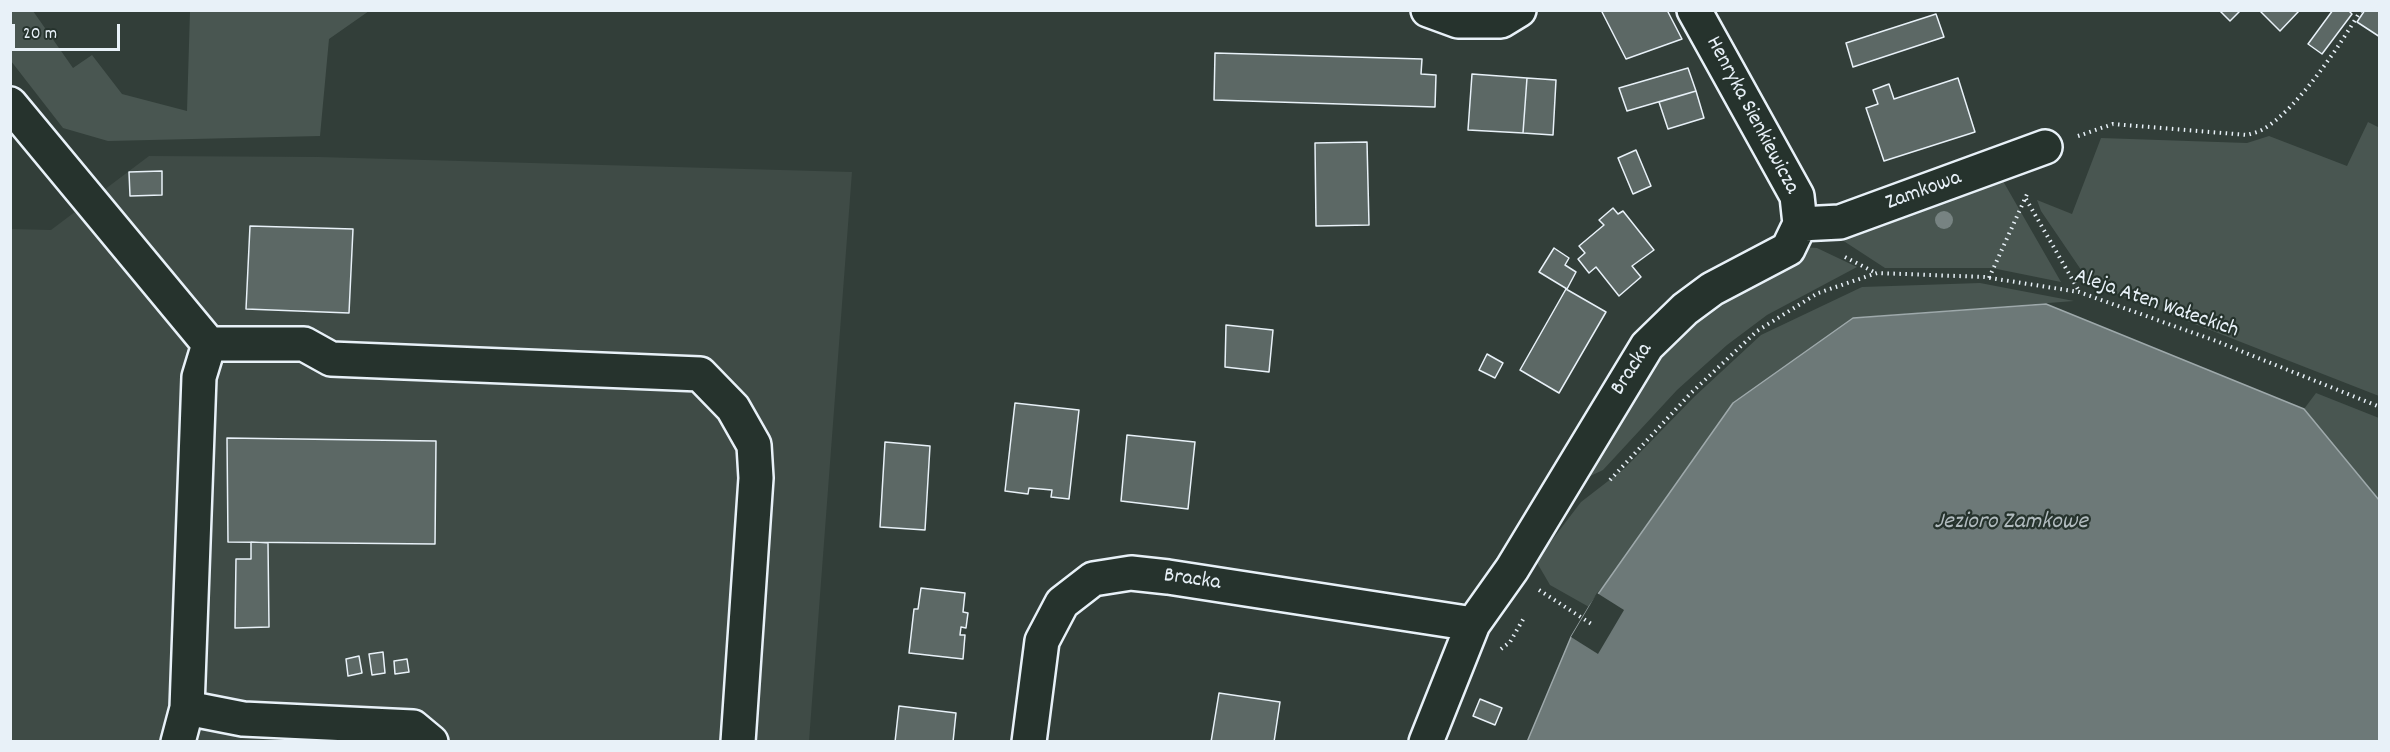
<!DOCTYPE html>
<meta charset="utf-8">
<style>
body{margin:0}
#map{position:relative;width:2390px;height:752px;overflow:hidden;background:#323e39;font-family:Dekko,sans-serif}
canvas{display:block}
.frame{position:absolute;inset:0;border:12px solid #e8f1f8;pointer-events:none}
.scale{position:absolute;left:12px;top:24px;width:108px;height:27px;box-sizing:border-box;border:3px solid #e8f1f8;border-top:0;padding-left:8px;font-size:18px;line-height:21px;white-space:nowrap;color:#e8f1f8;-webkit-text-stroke:4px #26332d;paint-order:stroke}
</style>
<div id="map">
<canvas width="2390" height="752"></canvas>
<div class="frame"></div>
<div class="scale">20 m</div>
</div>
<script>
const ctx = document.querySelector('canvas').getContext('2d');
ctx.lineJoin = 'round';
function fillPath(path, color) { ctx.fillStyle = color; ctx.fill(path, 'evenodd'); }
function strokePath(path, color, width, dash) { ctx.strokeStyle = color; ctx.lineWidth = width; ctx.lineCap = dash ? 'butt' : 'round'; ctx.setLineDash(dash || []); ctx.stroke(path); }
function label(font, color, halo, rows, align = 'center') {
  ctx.font = font + ' Dekko,sans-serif'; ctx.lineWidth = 4.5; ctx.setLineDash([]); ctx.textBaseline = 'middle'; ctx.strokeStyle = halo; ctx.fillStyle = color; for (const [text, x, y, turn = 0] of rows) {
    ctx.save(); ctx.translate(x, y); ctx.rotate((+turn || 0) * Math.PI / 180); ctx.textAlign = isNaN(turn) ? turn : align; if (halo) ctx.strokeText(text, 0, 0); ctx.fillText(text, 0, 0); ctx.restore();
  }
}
const built = new Path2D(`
 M149,156L319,157L852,172L809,741L11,742V229L51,230Z`);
const green = new Path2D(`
 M11,10L33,11L73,68L92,55L122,94L187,111L190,11H369L329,39L320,136L108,141L63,128L11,61Z
 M2368,122L2380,128L2379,396L2090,283L2041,211L2037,200L2072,214L2101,138L2247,143L2269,136L2347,166Z
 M1999,174L2061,282L1992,268H1885L1836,236Z
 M1802,247L1817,248L1857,267L1767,315L1727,345L1677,390L1603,470L1584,479L1657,354L1704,315Z
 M1980,283L2074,301L1853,318L1597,593L1589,607L1550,585L1536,561L1581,502L1625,468L1694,397L1761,335L1862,287Z
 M2316,393L2379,418V500L2304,409Z`);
const water = new Path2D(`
 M2046,304L2304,409L2379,500V741L1527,742L1571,637L1589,607L1733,403L1853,318Z`);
const pier = new Path2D(`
 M1597,593L1624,610L1598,654L1571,637Z`);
const building = new Path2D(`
 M1601,10H1667L1682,39L1626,59Z
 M2219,10H2241L2230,21Z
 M2259,10H2298L2299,11L2280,31Z
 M2333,10H2348L2352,14L2322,54L2308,44Z
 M2365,10H2380V37L2357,22Z
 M1936,14L1944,37L1853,67L1846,43Z
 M1215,53L1422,59L1421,74L1436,75L1435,107L1214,100Z
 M1688,68L1696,91L1627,111L1619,88Z
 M1472,74L1527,78L1523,133L1468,130Z
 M1527,78L1556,80L1553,135L1523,133Z
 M1958,78L1975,132L1884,161L1866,108L1878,104L1873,90L1889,84L1894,99Z
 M1696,91L1704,118L1668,129L1659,102Z
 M1367,142L1369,225L1316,226L1315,143Z
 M1636,150L1651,186L1633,194L1618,158Z
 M162,171V195L130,196L129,172Z
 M1613,208L1618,214L1623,211L1654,250L1632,266L1641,277L1619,296L1596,267L1589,273L1578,259L1585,253L1579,246L1604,225L1599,220Z
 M250,226L353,229L349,313L246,309Z
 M1554,248L1569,258L1565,265L1576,272L1567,289L1539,272Z
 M1566,289L1606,312L1559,393L1520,370Z
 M1226,325L1273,330L1269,372L1225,367Z
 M1487,354L1503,363L1495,378L1479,370Z
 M1015,403L1079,410L1069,499L1051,497L1052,490L1029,488L1028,494L1005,491Z
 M1127,435L1195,442L1188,509L1121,501Z
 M227,438L436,441L435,544L228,542Z
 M885,442L930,446L925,530L880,527Z
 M251,542L268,543L269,627L235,628L236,559H251Z
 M921,588L965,593L963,612L968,613L966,628L961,627L960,635H965L963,659L909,653L914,609H918Z
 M383,652L385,673L372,675L369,654Z
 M359,656L362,673L348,676L346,659Z
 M407,659L409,672L395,674L394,661Z
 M1219,693L1280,702L1274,742H1211Z
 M1480,699L1502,708L1495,725L1473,716Z
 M899,706L956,713L953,742H895Z`);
const path = new Path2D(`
 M2078,136L2113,124L2247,135C2253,133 2260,132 2265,128C2298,108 2341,44 2361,10
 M2026,199L2079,291
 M1845,257L1876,273
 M1989,278L2028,192
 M1610,480L1691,393L1757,331L1818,293L1877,273L1984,277L2079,292L2216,341L2380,407
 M1539,590L1593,625
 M1501,649L1510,642L1525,616`);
const minor = new Path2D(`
 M1428,10L1458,21H1501L1519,10
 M1694,10L1797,196L1800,224
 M10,104L209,344H304L331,359L700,374L733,408L754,445L756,478L738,742
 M1800,224L1840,222L2045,147
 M187,708L243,719L413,727L431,742
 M178,742L187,708L199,377L209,344
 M1029,742L1042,641L1062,603L1093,579L1131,573L1168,577L1473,624
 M1426,742L1473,624L1512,569L1647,346L1685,309L1712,289L1788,249L1800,224`);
const trees = [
 [1944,220]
];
const streetNames = [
 ["Henryka Sienkiewicza",1751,116,62],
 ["Zamkowa",1924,192,-20],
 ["Aleja Aten Wałeckich",2156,305,19],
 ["Bracka",1633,370,-57],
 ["Bracka",1192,581,8]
];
const waterNames = [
 ["Jezioro Zamkowe",2011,524]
];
fillPath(built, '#3f4b46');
fillPath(green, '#495651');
fillPath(water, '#6d7978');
strokePath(water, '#9ea9ab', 1.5);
fillPath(pier, '#323e39');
fillPath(building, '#5c6865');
strokePath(building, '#e8f1f8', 1.5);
strokePath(minor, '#e8f1f8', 38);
strokePath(path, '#e8f1f8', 4, [1.5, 4.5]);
strokePath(minor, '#26332d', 33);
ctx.fillStyle = '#778382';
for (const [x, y] of trees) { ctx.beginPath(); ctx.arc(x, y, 9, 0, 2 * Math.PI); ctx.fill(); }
label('22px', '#e8f1f8', '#26332d', streetNames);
label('italic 24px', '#b1bbbe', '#26332d', waterNames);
</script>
